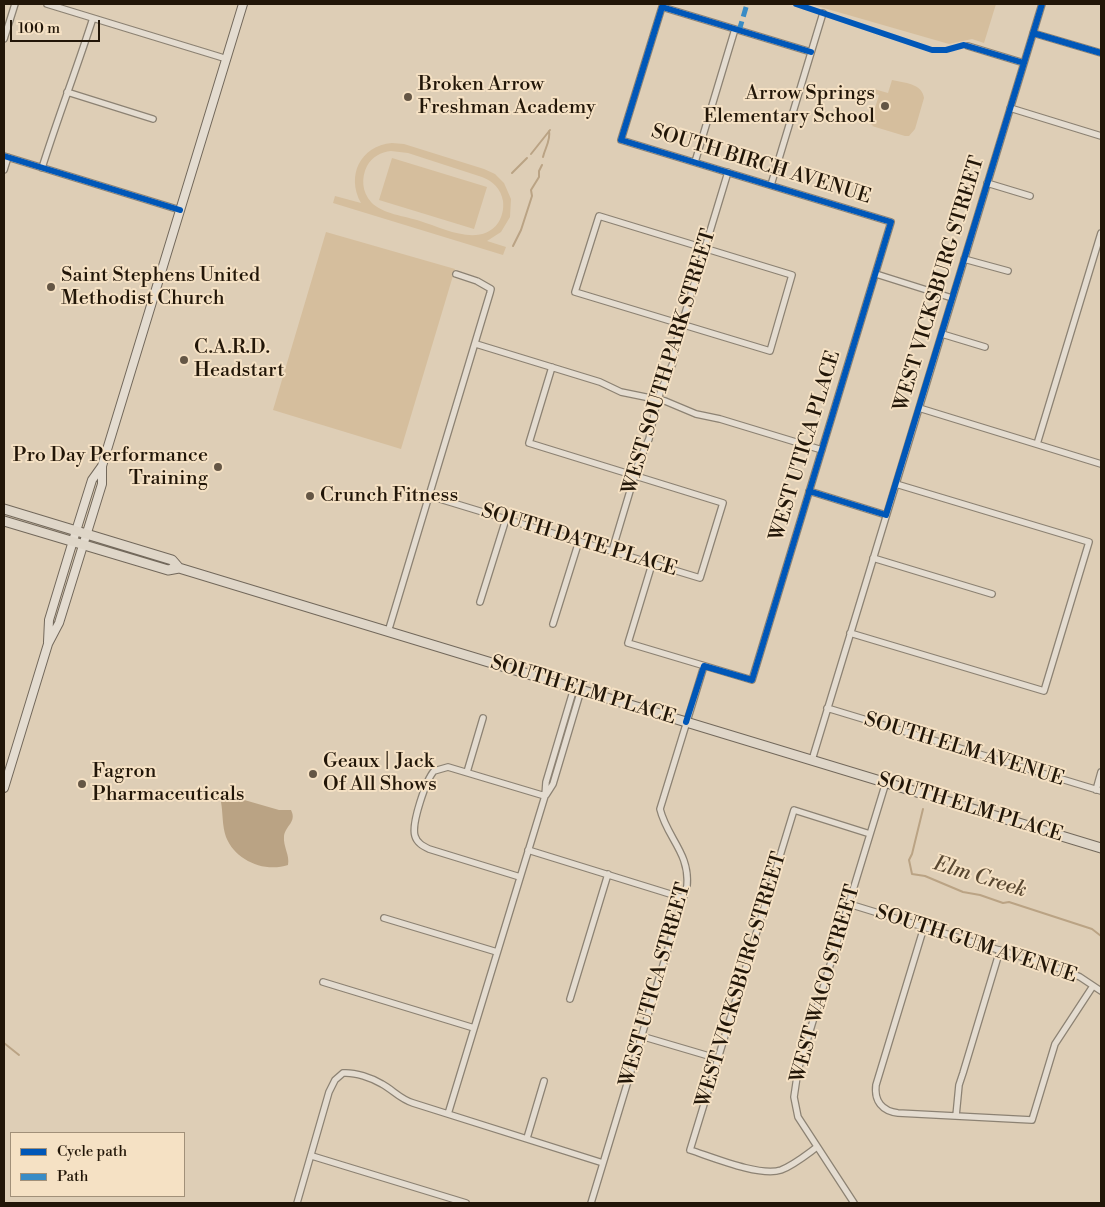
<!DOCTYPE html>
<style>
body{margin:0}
#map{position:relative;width:1105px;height:1207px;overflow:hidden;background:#deceb6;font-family:"Libre Bodoni",serif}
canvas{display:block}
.frame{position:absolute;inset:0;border:5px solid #221608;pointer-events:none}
.legend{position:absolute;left:10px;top:1132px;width:175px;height:65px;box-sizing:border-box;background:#f5e1c4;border:1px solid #a19079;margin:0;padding:6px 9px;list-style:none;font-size:15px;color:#221608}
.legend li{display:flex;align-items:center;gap:10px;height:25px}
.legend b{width:25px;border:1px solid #a19079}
.scale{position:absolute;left:10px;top:20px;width:90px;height:22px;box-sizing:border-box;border:2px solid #221608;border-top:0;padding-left:6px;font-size:15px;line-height:18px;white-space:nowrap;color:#221608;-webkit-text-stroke:4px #f5e1c4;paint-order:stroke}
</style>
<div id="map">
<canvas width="1105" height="1207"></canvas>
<div class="frame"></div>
<ul class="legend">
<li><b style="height:6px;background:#0057b8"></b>Cycle path</li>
<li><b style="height:6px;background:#398cc6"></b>Path</li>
</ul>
<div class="scale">100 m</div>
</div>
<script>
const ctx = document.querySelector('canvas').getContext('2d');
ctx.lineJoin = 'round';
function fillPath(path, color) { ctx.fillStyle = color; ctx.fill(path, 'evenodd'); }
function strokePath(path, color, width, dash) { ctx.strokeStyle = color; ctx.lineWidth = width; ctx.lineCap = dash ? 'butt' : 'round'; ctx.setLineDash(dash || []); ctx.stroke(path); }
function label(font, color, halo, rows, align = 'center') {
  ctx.font = font + ' "Libre Bodoni",serif'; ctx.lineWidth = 4; ctx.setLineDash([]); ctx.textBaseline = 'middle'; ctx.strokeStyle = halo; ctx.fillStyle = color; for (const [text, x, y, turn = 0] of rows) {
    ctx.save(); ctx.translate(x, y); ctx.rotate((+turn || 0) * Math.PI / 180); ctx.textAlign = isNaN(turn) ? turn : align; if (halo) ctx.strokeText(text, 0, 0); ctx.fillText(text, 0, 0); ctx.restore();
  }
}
const green = new Path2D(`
 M810,4H996L984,43L972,39L949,44Z
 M892,80C904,83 922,83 924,98L915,129L909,136H905L872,126L873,125L870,124L879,95L872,93L874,89L888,93Z
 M392,143L404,144L484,169L495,174L504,183L511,199L510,217L501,232L487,241L506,247L503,255L333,203L335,196L361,203C346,176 360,146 392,143ZM391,151L408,153L482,177C493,181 501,189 503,201C504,209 502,217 498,223C480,248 443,228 420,221C405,216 382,214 371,202C362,192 361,178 367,166C372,157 381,152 391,151Z
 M392,158L487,187L474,229L379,200Z
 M326,232L455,269L401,449L273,410Z`);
const water = new Path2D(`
 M227,795L279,810H291C297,822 286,825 284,836C283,847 290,855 288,865C264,873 235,860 226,837C222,826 223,813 221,802L222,798Z`);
const stream = new Path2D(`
 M531,154L550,130
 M543,157C545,148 551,140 549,131
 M512,173L527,158
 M513,246L521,230L532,196L531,190L539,177V171L542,165
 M923,809L912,854L909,860L912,874L925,876L963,892L980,895L1003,903L1009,902L1092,929L1101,936
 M4,1043L19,1055`);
const street = new Path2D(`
 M47,4L227,59
 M1033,33L1101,53
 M4,39L15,4
 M968,46L1024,63
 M67,92L153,119
 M1010,108L1101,136
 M4,156L180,210
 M695,162L735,29
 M42,168C58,117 77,68 93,18
 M4,170L8,157
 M987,183L1030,196
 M771,185L823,13
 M599,216L792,275L770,351L575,292Z
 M964,259L1008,271
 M876,274L952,298
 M942,334L985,347
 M476,344L600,382L621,392L665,401L696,414L720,419L822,450
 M919,408L1101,464
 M1037,444L1101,233
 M809,491L886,515
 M430,496L700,578L723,503L529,443L552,367
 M612,551L639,461L649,439L655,410L661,390L673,363L677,340L728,172
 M873,558L992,594
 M652,564L628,643L752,680L891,222L621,140L662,7L811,52
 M480,602L506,519
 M553,624L579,541
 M388,632L490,293L491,289L477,281L456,274
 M850,633L1044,691L1089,542L896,484
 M827,708L1101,791
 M812,760L1042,4
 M467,772L483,718
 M1096,790L1101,772
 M546,795L553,784L581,690
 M528,850L683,898
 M520,877L429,849C423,846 417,843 415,836C411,824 426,780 434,771L448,767L545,796
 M849,904L1064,970L1080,977L1101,991
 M384,918L497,952
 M924,927L876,1085C874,1101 882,1111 898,1113L1032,1120L1055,1044L1093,986
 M323,982L474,1028
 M570,999L608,874
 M641,1036L719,1059
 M448,1114L545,796L546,782L574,688
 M956,1116L959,1085L963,1073L1000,950
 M527,1138L544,1081
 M817,1147C806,1155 794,1165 781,1170C760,1177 712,1157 690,1150L794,810L870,834
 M312,1156L466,1203
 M297,1203L329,1092L335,1080L343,1073C355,1072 372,1078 382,1084C393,1090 400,1099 413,1103L603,1163
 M591,1203L687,886C690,853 667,838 660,809L704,666
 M854,1203L798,1117L794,1097L798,1070L886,782`);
const secondary = new Path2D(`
 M48,642L49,620L76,531L92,480L102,466
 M4,788L48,644L59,623L98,497L102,484V466L243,4`);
const primary = new Path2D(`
 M4,509L172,560L179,568
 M4,521L168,570L179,568L1101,848`);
const quiet = new Path2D(`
 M739,31L747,4`);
const cycleway = new Path2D(`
 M796,4L932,50H946L964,45L1024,63
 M1033,33L1101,53
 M4,156L180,210
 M809,491L886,515L1042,4
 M686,722L704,666L752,680L891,222L621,140L662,7L811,52`);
const markers = [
 [408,97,5,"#645645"],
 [885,106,5,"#645645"],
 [51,287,5,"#645645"],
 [184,360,5,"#645645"],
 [218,467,5,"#645645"],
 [310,496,5,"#645645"],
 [313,774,5,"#645645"],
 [82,784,5,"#645645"]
];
const poiNames = [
 ["Broken Arrow",418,85],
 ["Freshman Academy",418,108],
 ["Arrow Springs",875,94,"right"],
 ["Elementary School",875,117,"right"],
 ["Saint Stephens United",61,276],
 ["Methodist Church",61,299],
 ["C.A.R.D.",194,348],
 ["Headstart",194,371],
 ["Pro Day Performance",208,456,"right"],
 ["Training",208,479,"right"],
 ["Crunch Fitness",320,496],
 ["Geaux | Jack",323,762],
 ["Of All Shows",323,785],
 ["Fagron",92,772],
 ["Pharmaceuticals",92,795]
];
const streetNames = [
 ["SOUTH BIRCH AVENUE",761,165,17],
 ["WEST VICKSBURG STREET",940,284,-73],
 ["WEST SOUTH PARK STREET",670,362,-73],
 ["WEST UTICA PLACE",806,446,-73],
 ["SOUTH DATE PLACE",579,541,17],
 ["SOUTH ELM PLACE",583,691,17],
 ["SOUTH ELM AVENUE",964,750,17],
 ["SOUTH ELM PLACE",970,808,17],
 ["SOUTH GUM AVENUE",976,945,18],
 ["WEST VICKSBURG STREET",742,980,-73],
 ["WEST WACO STREET",826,984,-74],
 ["WEST UTICA STREET",656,985,-74]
];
const waterNames = [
 ["Elm Creek",980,878,17]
];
fillPath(green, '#d5be9d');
fillPath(water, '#baa384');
strokePath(stream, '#baa384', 2);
strokePath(street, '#8c8273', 8);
strokePath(secondary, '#72685b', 10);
strokePath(primary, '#72685b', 11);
strokePath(street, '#e4dcd0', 5.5);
strokePath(secondary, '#e4dcd0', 8);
strokePath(primary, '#dfd6c8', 9);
strokePath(quiet, '#398cc6', 5, [10, 5]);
strokePath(cycleway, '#0057b8', 6);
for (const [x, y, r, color] of markers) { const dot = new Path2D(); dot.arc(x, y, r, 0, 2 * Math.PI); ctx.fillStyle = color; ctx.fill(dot); strokePath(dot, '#f5e1c4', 2); }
label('20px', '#221608', '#f5e1c4', poiNames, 'left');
label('20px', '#221608', '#f5e1c4', streetNames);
label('italic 21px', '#584731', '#f5e1c4', waterNames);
</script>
